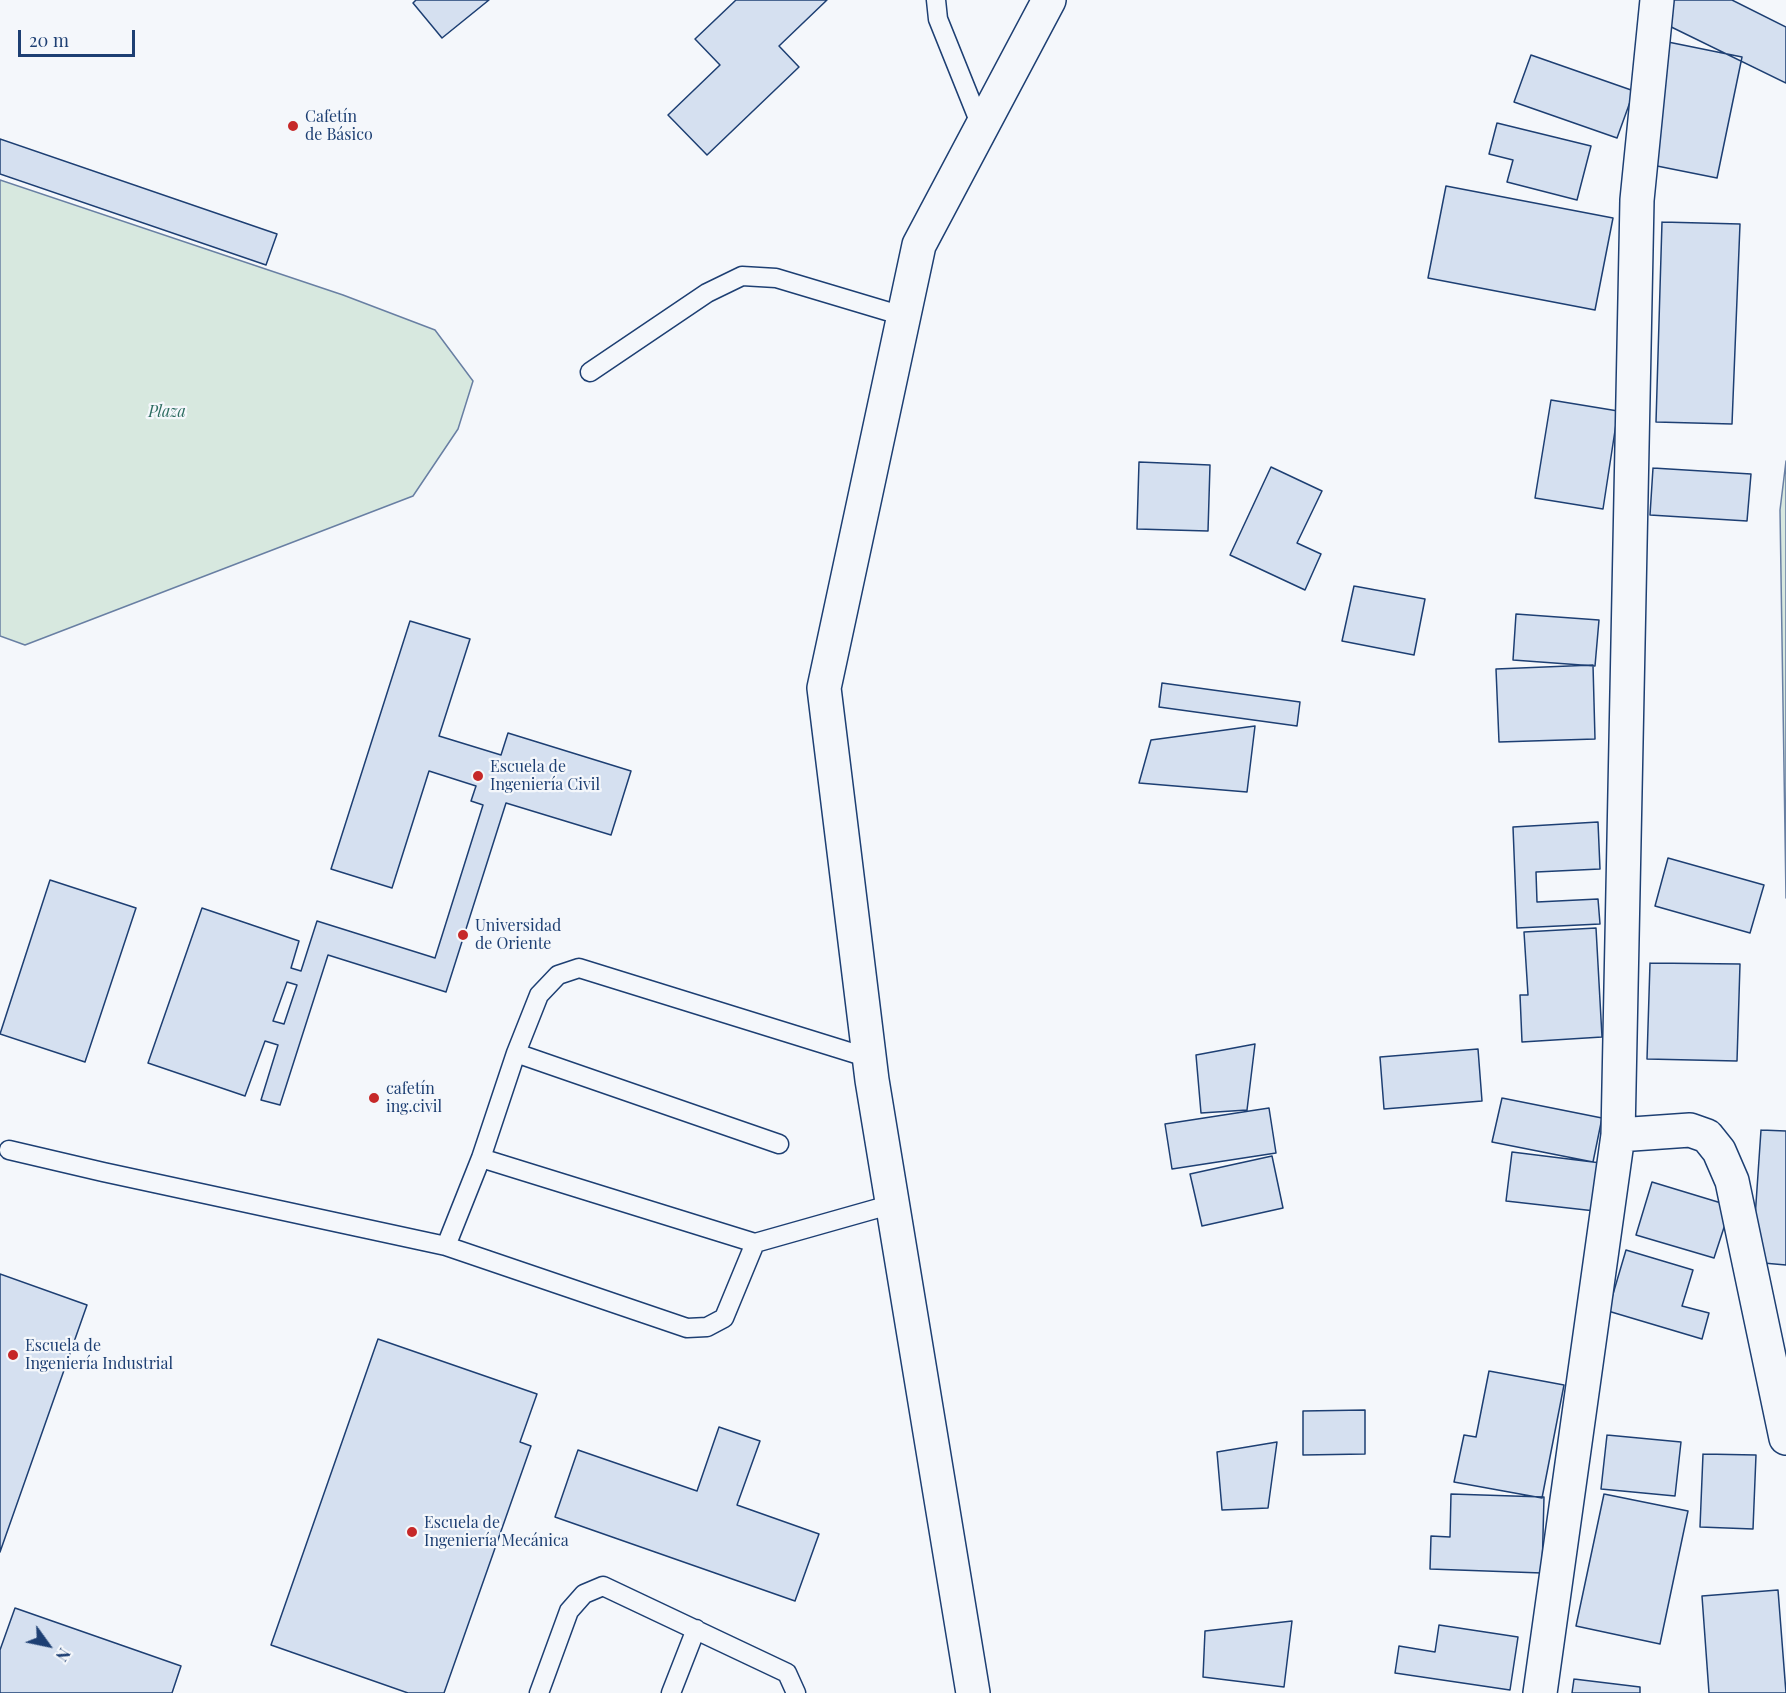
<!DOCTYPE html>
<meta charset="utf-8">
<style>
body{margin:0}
#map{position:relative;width:1786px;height:1693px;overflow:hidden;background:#f4f7fb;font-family:"Playfair Display",serif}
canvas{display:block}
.north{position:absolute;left:18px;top:1615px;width:60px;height:60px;-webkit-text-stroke:4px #f4f7fb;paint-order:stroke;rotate:123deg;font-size:16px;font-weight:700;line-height:24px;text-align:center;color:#1d3f73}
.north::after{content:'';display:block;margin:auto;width:21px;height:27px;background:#1d3f73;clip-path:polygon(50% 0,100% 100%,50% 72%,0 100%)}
.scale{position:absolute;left:18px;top:30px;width:117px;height:27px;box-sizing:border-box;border:3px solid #1d3f73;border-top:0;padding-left:8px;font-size:18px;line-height:21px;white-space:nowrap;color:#1d3f73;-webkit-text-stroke:4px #f4f7fb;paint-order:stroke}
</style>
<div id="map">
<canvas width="1786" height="1693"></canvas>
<div class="north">N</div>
<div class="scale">20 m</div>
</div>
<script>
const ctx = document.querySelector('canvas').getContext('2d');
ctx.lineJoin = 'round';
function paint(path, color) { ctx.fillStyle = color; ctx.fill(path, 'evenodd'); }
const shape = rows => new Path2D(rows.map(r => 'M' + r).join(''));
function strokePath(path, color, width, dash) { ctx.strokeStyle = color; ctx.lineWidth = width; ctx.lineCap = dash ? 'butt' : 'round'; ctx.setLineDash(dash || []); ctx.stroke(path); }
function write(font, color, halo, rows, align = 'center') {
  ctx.font = font + ' "Playfair Display",serif'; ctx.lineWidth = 4.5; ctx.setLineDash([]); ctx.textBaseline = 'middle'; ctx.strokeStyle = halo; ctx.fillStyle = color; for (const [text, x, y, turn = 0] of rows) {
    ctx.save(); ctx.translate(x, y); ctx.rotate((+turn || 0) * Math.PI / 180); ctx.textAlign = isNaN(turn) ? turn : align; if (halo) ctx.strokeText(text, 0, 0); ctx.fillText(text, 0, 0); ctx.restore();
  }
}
const green = shape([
 [0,180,343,295,435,330,473,381,458,429,413,496,25,645,0,636,0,180],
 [1786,461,1786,898,1780,510,1786,461]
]);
paint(green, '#d7e8df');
strokePath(green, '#687fa3', 1.5);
const building = shape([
 [416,0,489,0,442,38,413,3,416,0],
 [736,0,827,0,779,46,799,67,707,155,668,115,720,65,695,39,736,0],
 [1669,0,1732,0,1786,27,1786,83,1659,21,1669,0],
 [1668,42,1742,57,1717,178,1642,163,1668,42],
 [1531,55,1634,91,1617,138,1514,102,1531,55],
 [1497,123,1591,146,1577,200,1507,182,1513,160,1489,154,1497,123],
 [0,139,277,234,266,265,0,174,0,139],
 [1446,186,1613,218,1595,310,1428,278,1446,186],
 [1662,222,1740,224,1732,424,1656,422,1662,222],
 [1551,400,1618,411,1603,509,1535,498,1551,400],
 [1139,462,1210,465,1208,531,1137,529,1139,462],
 [1271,467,1322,491,1297,543,1321,554,1305,590,1230,555,1271,467],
 [1653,468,1751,474,1747,521,1650,515,1653,468],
 [1354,586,1425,599,1414,655,1342,641,1354,586],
 [1516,614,1599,620,1595,666,1513,660,1516,614],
 [410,621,470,639,439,736,501,755,508,733,631,771,611,835,506,803,446,992,328,955,280,1105,261,1100,278,1045,265,1041,245,1096,148,1063,202,908,299,941,291,968,301,971,317,921,435,958,483,805,471,801,476,786,429,771,392,888,331,869,410,621],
 [287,982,297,985,284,1024,273,1021,287,982],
 [1593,665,1595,739,1499,742,1496,669,1593,665],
 [1162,683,1300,702,1297,726,1159,707,1162,683],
 [1255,726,1247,792,1139,783,1151,740,1255,726],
 [1598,822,1600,869,1536,872,1537,902,1598,899,1600,924,1517,928,1513,827,1598,822],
 [1668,858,1764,885,1750,933,1655,906,1668,858],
 [50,880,136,908,85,1062,0,1034,50,880],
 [1596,928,1602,1037,1522,1042,1520,995,1528,995,1524,932,1596,928],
 [1650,963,1740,964,1737,1061,1647,1059,1650,963],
 [1255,1044,1247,1110,1201,1113,1196,1055,1255,1044],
 [1478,1049,1482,1101,1384,1109,1380,1057,1478,1049],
 [1502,1098,1602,1118,1593,1162,1492,1142,1502,1098],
 [1269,1108,1276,1153,1172,1169,1165,1124,1269,1108],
 [1761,1130,1786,1131,1786,1265,1752,1262,1761,1130],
 [1512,1152,1601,1163,1595,1211,1506,1201,1512,1152],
 [1272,1156,1283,1208,1202,1226,1190,1174,1272,1156],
 [1652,1182,1731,1206,1714,1258,1636,1235,1652,1182],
 [1626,1250,1693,1270,1682,1306,1709,1313,1702,1339,1608,1311,1626,1250],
 [0,1274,87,1305,0,1552,0,1274],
 [378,1339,537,1394,520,1442,531,1446,444,1693,408,1693,271,1645,378,1339],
 [1489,1371,1564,1385,1542,1498,1454,1482,1464,1435,1476,1437,1489,1371],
 [1365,1410,1365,1454,1303,1455,1303,1411,1365,1410],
 [719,1427,760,1441,737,1505,819,1534,795,1601,555,1517,578,1450,697,1491,719,1427],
 [1607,1435,1681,1442,1675,1496,1601,1489,1607,1435],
 [1277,1442,1268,1508,1222,1510,1217,1452,1277,1442],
 [1703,1454,1756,1455,1753,1529,1700,1527,1703,1454],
 [1451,1494,1544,1497,1542,1573,1430,1569,1431,1536,1450,1537,1451,1494],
 [1604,1494,1688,1511,1660,1644,1576,1626,1604,1494],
 [1778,1590,1786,1693,1709,1693,1702,1596,1778,1590],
 [15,1608,181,1666,172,1693,0,1693,0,1650,15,1608],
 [1292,1621,1284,1687,1203,1677,1205,1631,1292,1621],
 [1439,1625,1518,1637,1510,1690,1395,1673,1399,1646,1435,1652,1439,1625],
 [1574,1679,1640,1687,1640,1693,1572,1693,1574,1679]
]);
paint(building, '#d5e0f0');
strokePath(building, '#1d3f73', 1.5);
const service = shape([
 [936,0,938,19,981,126],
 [590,372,707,293,742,276,776,278,903,316],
 [516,1053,779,1144],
 [9,1150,103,1172,446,1246,481,1158,516,1053,539,995,558,975,579,968,869,1058],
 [481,1158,755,1243,893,1204],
 [446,1246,687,1328,707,1327,724,1318,755,1243],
 [539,1693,569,1611,584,1594,603,1586,787,1673,796,1693],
 [671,1693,696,1629]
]);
const minor = shape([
 [1618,1135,1690,1130,1707,1136,1719,1151,1732,1181,1786,1438],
 [973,1693,872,1080,824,688,919,245,1049,0],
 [1540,1693,1618,1135,1637,200,1657,0]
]);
strokePath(service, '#1d3f73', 21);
strokePath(minor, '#1d3f73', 36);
strokePath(service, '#f4f7fb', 18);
strokePath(minor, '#f4f7fb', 33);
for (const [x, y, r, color] of [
 [293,126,6,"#c62828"],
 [478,776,6,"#c62828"],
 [463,935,6,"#c62828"],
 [374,1098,6,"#c62828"],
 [13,1355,6,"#c62828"],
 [412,1532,6,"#c62828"]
]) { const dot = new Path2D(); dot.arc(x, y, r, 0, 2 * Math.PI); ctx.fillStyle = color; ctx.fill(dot); strokePath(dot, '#f4f7fb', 2); }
write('16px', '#1d3f73', '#f4f7fb', [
 ["Cafetín",305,117],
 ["de Básico",305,135],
 ["Escuela de",490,767],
 ["Ingeniería Civil",490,785],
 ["Universidad",475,926],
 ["de Oriente",475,944],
 ["cafetín",386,1089],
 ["ing.civil",386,1107],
 ["Escuela de",25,1346],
 ["Ingeniería Industrial",25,1364],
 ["Escuela de",424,1523],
 ["Ingeniería Mecánica",424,1541]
], 'left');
write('italic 16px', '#2c6c60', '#f4f7fb', [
 ["Plaza",167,412]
]);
</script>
